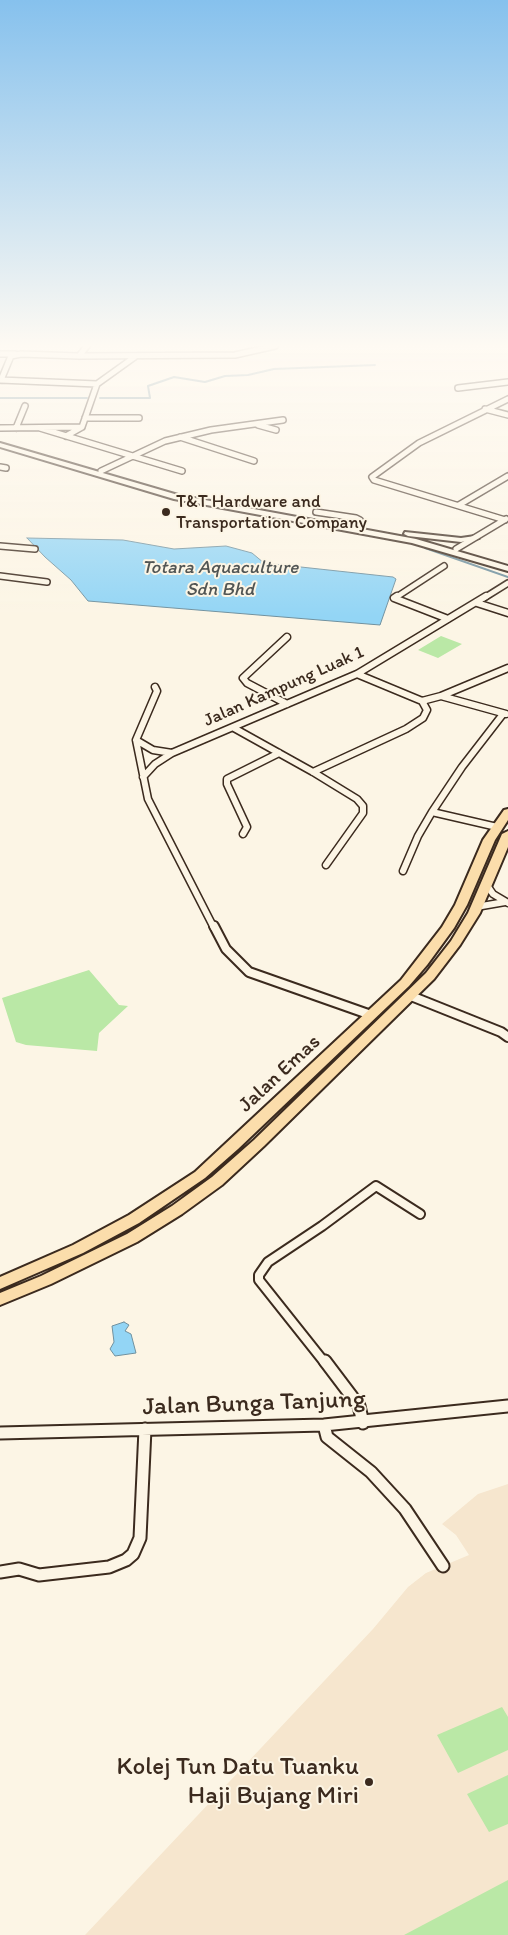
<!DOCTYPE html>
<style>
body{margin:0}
canvas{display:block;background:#fcf5e5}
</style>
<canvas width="508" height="1935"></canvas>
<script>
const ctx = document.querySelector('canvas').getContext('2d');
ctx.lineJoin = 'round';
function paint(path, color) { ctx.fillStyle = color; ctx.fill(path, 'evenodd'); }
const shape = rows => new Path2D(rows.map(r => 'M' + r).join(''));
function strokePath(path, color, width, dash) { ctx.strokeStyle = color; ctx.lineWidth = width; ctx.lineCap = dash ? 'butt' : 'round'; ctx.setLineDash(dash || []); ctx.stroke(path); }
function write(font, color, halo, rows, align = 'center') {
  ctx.font = font + ' Itim,sans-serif'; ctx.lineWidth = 4; ctx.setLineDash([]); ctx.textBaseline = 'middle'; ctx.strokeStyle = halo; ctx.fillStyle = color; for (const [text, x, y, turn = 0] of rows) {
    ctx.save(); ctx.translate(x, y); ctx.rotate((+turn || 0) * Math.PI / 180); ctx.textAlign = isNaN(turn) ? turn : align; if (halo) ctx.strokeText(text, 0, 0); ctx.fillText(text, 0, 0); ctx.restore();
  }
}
paint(shape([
 [508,1484,508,1935,85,1935,373,1629,408,1587,426,1573,469,1555,456,1535,442,1524,478,1494]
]), '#f6e6ce');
paint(shape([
 [441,636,462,644,438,658,418,650],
 [89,970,119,1005,128,1006,99,1033,97,1051,26,1045,16,1042,2,998],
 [502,1707,508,1717,508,1750,458,1773,437,1735],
 [508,1775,508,1824,489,1832,467,1794],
 [508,1880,508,1935,404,1935]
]), '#bae8a6');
const water = shape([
 [27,538,123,540,174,549,226,546,252,553,264,563,393,577,396,579,380,625,88,601,71,580,45,557,27,538],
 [124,1322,129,1325,125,1331,131,1334,136,1353,115,1356,110,1349,114,1342,112,1326,124,1322]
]);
paint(water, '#93d5f5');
strokePath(water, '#70919f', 1);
strokePath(shape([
 [0,398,87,398],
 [100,398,150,398,148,386,174,377,205,382,225,376,248,375,274,369,375,365],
 [425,548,508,577]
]), '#70919f', 2);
const streetFar3 = shape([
 [0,354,15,354],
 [79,356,87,346],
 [0,380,97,384],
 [1,380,11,356,21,354,79,356,235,355,275,346],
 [458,388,508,382],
 [485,409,508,415],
 [85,418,139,418],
 [258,425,276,430],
 [0,428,82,427],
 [16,428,25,406],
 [40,428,182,471],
 [66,436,82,427,97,384,136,356],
 [180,437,254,461],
 [0,467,6,468],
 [101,471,165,441,211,430,283,420],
 [459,505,508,476],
 [316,512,356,518,360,520,357,525],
 [505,520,374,480,372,477,419,443,508,399],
 [0,546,35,549],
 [456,549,506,519],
 [0,576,47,582],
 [395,598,444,566],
 [484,598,508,583]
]);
const streetFar2 = shape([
 [397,596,394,598,448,619],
 [477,603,508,613],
 [287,637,243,678,247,683,287,704],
 [357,674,422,701,441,696,508,668],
 [155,687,157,691,136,740,148,799,214,928],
 [441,696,506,714],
 [234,728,313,772,357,799,363,806,363,813,326,865],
 [136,740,153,750,172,753],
 [313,772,406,729,423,718,427,710,422,701],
 [143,777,155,764,172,753,357,674,486,596],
 [432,812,497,827],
 [243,834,247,827,227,784,227,779,279,753],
 [403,871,418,836,432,812,462,767,503,714],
 [486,884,493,894,508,903],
 [476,907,505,902]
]);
const streetFar1 = shape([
 [214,926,226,949,249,972,371,1015],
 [411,996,501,1032,508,1037],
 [325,1363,259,1280,259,1275,268,1262,322,1226,376,1186,420,1214]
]);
const street = shape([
 [325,1361,359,1406,363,1423],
 [324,1425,327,1437,371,1472,405,1509,443,1566],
 [0,1433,324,1425,508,1406],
 [0,1572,19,1569,39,1575,109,1567,126,1560,133,1554,140,1538,145,1429]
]);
const secondary = shape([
 [0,443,178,495,416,539,508,566,508,571,412,543,174,499,0,447,0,443],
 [405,532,461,538,475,536,479,538,461,542,408,536,404,534,405,532]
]);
const primary = shape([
 [508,809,508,820,495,840,467,905,454,928,427,965,409,986,238,1149,205,1178,139,1223,83,1253,0,1289,0,1277,73,1245,129,1215,195,1172,401,980,442,927,455,905,483,840,504,810,508,809],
 [508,831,508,847,480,913,460,945,434,979,264,1146,222,1185,182,1214,137,1242,51,1284,0,1305,0,1293,41,1276,127,1234,172,1206,212,1177,254,1140,426,973,451,941,468,913,502,834,508,831]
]);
strokePath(streetFar3, '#3b2a1e', 8);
strokePath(streetFar2, '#3b2a1e', 9);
strokePath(streetFar1, '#3b2a1e', 12);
strokePath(street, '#3b2a1e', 15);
strokePath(secondary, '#3b2a1e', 4);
strokePath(primary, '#3b2a1e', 4);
strokePath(streetFar3, '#fcf5e5', 5);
strokePath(streetFar2, '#fcf5e5', 6);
strokePath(streetFar1, '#fcf5e5', 8);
strokePath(street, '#fcf5e5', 11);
paint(secondary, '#fcf5e5');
paint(primary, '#fbddab');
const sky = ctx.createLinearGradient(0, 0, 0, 617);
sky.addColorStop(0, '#86c1ed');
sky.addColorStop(0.56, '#fefaf3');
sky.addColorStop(1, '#fefaf300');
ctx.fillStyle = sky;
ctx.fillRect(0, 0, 508, 617);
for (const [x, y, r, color] of [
 [166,512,5,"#3b2a1e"],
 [369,1782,5,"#3b2a1e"]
]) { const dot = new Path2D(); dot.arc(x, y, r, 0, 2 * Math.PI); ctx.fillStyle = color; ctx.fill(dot); strokePath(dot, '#fcf5e5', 2); }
write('18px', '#3b2a1e', '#fcf5e5', [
 ["T&T Hardware and",176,502],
 ["Transportation Company",176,523]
], 'left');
write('18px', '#3b2a1e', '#fcf5e5', [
 ["Jalan Kampung Luak 1",284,687,-24]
]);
write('italic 19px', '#515554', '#fcf5e5', [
 ["Totara Aquaculture",220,568],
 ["Sdn Bhd",220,590]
]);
write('21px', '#3b2a1e', '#fcf5e5', [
 ["Jalan Emas",280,1074,-43]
]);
write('25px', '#3b2a1e', '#fcf5e5', [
 ["Jalan Bunga Tanjung",254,1404,-2]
]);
write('25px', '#3b2a1e', '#fcf5e5', [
 ["Kolej Tun Datu Tuanku",359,1768],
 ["Haji Bujang Miri",359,1797]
], 'right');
</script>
